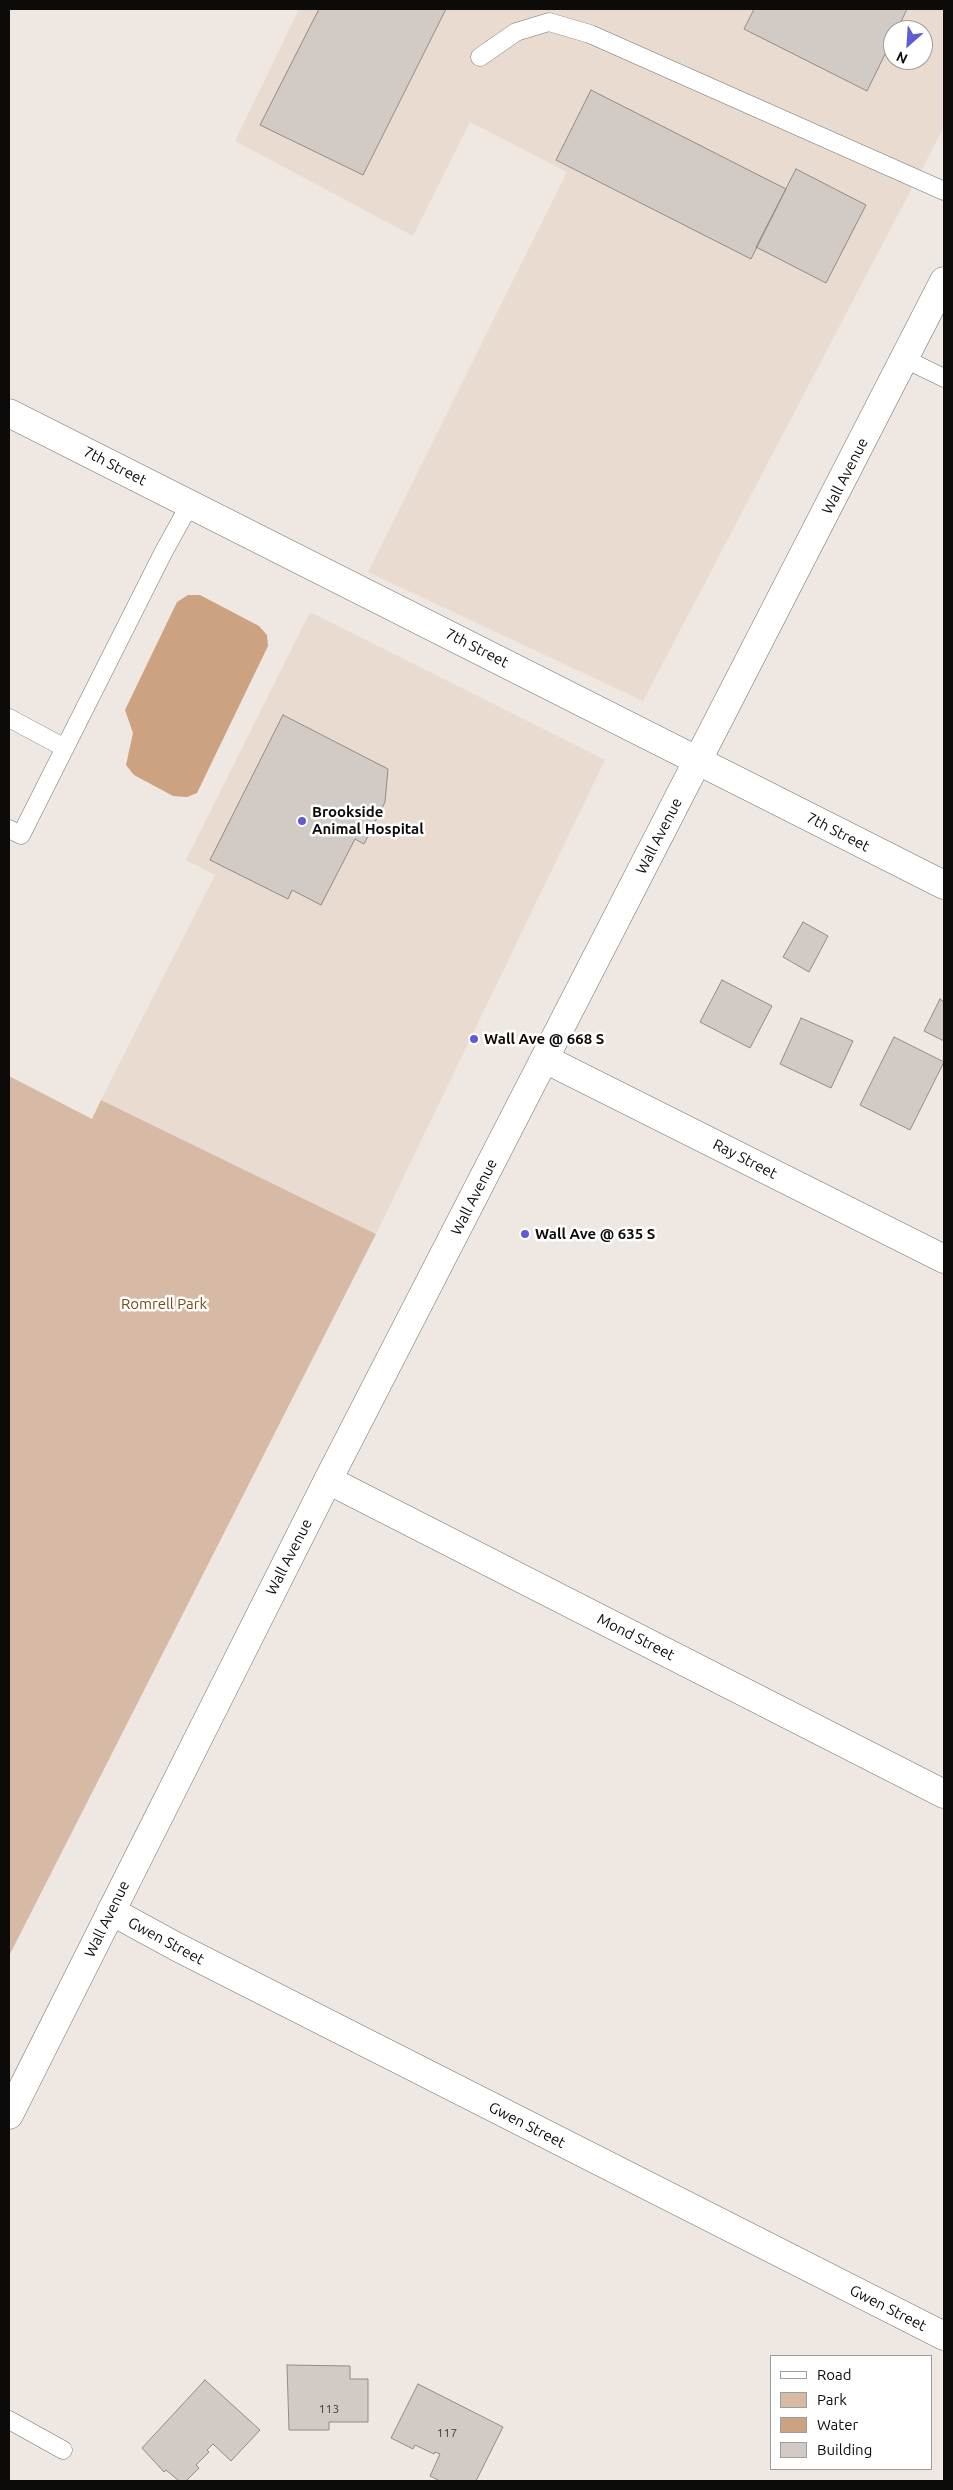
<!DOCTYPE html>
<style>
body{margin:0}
#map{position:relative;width:953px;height:2490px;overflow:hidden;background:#efe8e2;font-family:Ubuntu,sans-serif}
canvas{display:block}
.frame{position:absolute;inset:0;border:10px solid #0d0b09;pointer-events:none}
.legend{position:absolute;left:770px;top:2355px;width:162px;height:115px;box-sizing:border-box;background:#fff;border:1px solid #9e9d9d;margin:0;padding:6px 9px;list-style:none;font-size:15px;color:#0d0b09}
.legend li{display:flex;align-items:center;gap:10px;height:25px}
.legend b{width:25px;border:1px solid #9e9d9d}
.north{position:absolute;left:883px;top:20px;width:50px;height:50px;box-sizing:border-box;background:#fff;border:1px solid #9e9d9d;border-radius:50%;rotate:206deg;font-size:14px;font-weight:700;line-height:20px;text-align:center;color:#0d0b09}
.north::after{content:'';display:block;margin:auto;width:18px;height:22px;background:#5f5cd5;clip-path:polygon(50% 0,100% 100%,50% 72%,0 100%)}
</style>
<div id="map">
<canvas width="953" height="2490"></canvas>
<div class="frame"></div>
<ul class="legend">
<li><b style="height:6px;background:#fff"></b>Road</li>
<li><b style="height:14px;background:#d6baa6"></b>Park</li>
<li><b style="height:14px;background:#cca281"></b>Water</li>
<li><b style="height:14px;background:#d1cac5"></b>Building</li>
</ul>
<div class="north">N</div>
</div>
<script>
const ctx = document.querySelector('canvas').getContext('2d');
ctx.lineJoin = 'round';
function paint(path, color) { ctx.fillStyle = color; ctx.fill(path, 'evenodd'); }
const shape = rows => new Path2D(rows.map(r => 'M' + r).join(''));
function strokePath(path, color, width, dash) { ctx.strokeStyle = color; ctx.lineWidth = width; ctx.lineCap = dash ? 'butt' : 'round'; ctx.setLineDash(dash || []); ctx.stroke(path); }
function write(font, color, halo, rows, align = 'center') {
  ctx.font = font + ' Ubuntu,sans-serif'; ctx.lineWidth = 5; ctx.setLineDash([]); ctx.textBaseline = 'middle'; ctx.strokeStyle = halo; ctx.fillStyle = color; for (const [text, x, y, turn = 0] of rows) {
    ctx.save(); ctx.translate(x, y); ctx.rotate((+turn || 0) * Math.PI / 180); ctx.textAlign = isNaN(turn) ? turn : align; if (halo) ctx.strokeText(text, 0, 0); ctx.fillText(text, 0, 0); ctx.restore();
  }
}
paint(shape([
 [299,9,944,9,944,127,643,701,368,572,567,172,470,122,413,236,235,141],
 [893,30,923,30,923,60,893,60],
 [310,612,605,760,376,1234,101,1100,215,875,186,860]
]), '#e9dbd0');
paint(shape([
 [9,1076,92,1119,101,1100,376,1234,9,1956]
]), '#d6baa6');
paint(shape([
 [188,595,200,595,259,626,267,635,268,646,197,793,187,797,173,796,134,775,126,765,133,733,125,710,177,602]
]), '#cca281');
const building = shape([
 [319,9,446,9,363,175,260,125,319,9],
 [754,9,907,9,897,30,893,30,893,38,867,91,744,29,754,9],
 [591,90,786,189,751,259,556,160,591,90],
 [796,169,866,205,826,283,756,247,796,169],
 [283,715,388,769,385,802,364,844,355,839,321,905,292,890,288,899,210,860,283,715],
 [803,922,828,936,809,972,783,957,803,922],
 [722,980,772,1006,750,1048,700,1022,722,980],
 [940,999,944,1002,944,1041,924,1031,940,999],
 [801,1018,853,1041,831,1088,780,1064,801,1018],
 [894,1037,944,1062,910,1130,860,1105,894,1037],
 [287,2365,350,2366,350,2379,368,2379,368,2422,329,2422,329,2430,289,2430,287,2365],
 [205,2380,260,2430,231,2461,213,2444,207,2450,209,2452,196,2465,199,2468,186,2481,179,2481,166,2470,164,2472,142,2448,205,2380],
 [418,2384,503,2427,476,2481,440,2481,430,2476,440,2454,435,2452,434,2454,415,2445,413,2449,391,2438,418,2384]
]);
paint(building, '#d1cac5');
strokePath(building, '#928b86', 1);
const service = shape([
 [480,57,516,32,549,22,590,34,944,191],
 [905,359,944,378],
 [9,718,65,748],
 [9,829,21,835,163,553,190,504],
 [9,2420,63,2450]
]);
const minor = shape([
 [545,1059,944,1259],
 [328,1480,944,1794],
 [111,1911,177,1947,944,2336]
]);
const tertiary = shape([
 [9,413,944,885]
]);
const secondary = shape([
 [9,2115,328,1480,944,281]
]);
strokePath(service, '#79736e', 19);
strokePath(minor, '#79736e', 29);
strokePath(tertiary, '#79736e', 29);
strokePath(secondary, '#79736e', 29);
strokePath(service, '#fff', 18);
strokePath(minor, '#fff', 28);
strokePath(tertiary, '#fff', 28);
strokePath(secondary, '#fff', 28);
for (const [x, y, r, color] of [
 [302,821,5,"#5f5cd5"],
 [474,1039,5,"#5f5cd5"],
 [525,1234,5,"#5f5cd5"]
]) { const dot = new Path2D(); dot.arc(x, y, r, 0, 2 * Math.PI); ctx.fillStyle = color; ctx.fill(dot); strokePath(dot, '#fff', 2); }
write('12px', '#3e3b38', null, [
 ["113",329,2409],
 ["117",447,2433]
]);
write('15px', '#0d0b09', '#fff', [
 ["7th Street",115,466,27],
 ["Wall Avenue",845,476,-63],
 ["7th Street",477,648,27],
 ["7th Street",838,832,27],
 ["Wall Avenue",659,836,-63],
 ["Ray Street",745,1159,27],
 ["Wall Avenue",474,1197,-63],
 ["Wall Avenue",289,1557,-63],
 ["Mond Street",636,1637,27],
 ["Wall Avenue",107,1919,-64],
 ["Gwen Street",166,1941,28],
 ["Gwen Street",527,2125,27],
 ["Gwen Street",888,2308,27]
]);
write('bold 15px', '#0d0b09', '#fff', [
 ["Brookside",312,812],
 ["Animal Hospital",312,829],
 ["Wall Ave @ 668 S",484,1039],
 ["Wall Ave @ 635 S",535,1234]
], 'left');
write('15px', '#7d4712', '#fff', [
 ["Romrell Park",164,1304]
]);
</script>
